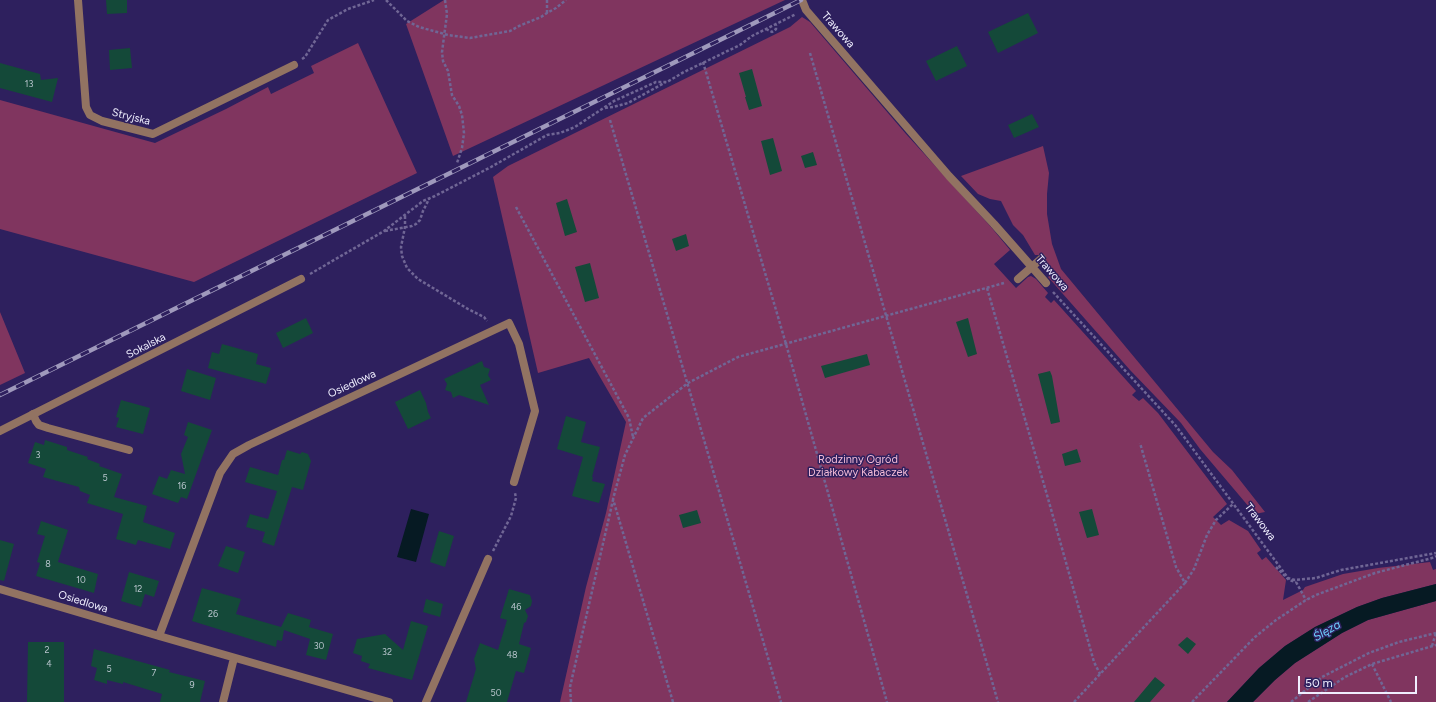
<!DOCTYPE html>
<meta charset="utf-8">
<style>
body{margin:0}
#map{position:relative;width:1436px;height:702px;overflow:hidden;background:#2e205e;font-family:Figtree,sans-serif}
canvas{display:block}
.scale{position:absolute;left:1298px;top:676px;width:119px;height:18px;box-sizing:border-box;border:2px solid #efeefe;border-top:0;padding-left:5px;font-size:12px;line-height:14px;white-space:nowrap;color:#efeefe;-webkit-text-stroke:3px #2e205e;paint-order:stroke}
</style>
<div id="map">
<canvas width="1436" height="702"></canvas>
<div class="scale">50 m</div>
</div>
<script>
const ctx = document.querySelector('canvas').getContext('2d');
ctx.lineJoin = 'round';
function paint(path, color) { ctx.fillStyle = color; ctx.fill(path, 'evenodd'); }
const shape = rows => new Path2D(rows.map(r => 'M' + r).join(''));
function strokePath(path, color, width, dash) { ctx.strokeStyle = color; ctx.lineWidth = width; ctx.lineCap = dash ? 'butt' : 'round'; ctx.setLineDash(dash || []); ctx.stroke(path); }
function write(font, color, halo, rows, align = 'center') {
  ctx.font = font + ' Figtree,sans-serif'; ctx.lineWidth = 3; ctx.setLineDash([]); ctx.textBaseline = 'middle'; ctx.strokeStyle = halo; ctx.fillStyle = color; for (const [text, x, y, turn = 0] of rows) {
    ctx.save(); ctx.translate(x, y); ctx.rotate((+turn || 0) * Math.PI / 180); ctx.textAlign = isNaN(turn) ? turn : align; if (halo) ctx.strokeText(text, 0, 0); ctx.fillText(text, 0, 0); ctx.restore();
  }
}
paint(shape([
 [444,0,785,0,453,156,406,24],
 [802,17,810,22,906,134,991,227,1010,250,994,264,1016,288,1028,277,1031,276,1036,279,1048,293,1045,297,1051,303,1054,300,1136,391,1132,395,1139,401,1143,398,1158,413,1227,504,1213,517,1221,525,1229,520,1248,531,1261,550,1257,553,1262,560,1266,557,1286,580,1283,600,1303,590,1305,587,1343,574,1378,568,1430,562,1433,570,1436,569,1436,584,1382,598,1357,607,1315,627,1285,646,1259,668,1227,702,560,702,586,587,606,513,626,422,589,358,538,373,493,177,508,166,790,27],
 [358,43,417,173,194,282,0,229,0,100,155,143,226,109,268,87,271,94,314,73,311,66],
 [1043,146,1049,173,1047,194,1047,214,1052,244,1061,269,1213,452,1232,470,1265,512,1255,514,1200,449,1181,423,1130,370,1048,277,1054,271,1040,255,1035,255,1023,235,1013,225,1001,201,990,199,978,194,961,176],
 [0,312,25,373,0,385],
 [1436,601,1436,702,1253,702,1275,680,1295,663,1342,633,1368,620]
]), '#80355f');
paint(shape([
 [411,509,429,514,416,562,397,557],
 [1436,584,1436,601,1368,620,1342,633,1295,663,1275,680,1253,702,1227,702,1259,668,1285,646,1315,627,1357,607,1382,598]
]), '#061a23');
paint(shape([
 [106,0,127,0,127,13,107,14],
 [1028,13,1038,33,998,53,988,32],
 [957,46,967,66,936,81,926,61],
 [130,48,132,68,110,70,109,50],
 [0,63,40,74,41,80,58,78,52,102,0,88],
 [752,69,762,106,749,110,745,97,746,97,739,73],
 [1032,114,1039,127,1014,138,1008,125],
 [773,138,782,171,770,175,761,141],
 [813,152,817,165,805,168,801,156],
 [567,199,577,232,565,236,556,203],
 [686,234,689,246,676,251,672,239],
 [590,263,599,298,585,302,575,267],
 [306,318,313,333,283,348,276,333],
 [968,318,977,354,968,357,956,322],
 [222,344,258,354,256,364,271,368,266,384,208,368,212,352,219,354],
 [867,354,870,365,825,378,821,366],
 [482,361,484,367,490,369,488,375,491,380,480,385,489,405,459,395,453,398,451,392,445,390,447,384,444,379],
 [187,369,216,378,210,400,181,391],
 [1050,371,1052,376,1060,422,1051,424,1038,374],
 [420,390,426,403,428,412,431,418,408,429,395,402],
 [121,400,150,408,143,434,116,427,119,418,116,417],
 [566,416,586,422,581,442,600,447,592,477,593,477,592,481,605,484,599,503,572,496,583,457,557,449],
 [188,422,212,430,187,499,181,497,178,503,152,494,159,476,167,479,171,470,185,474,181,454,188,437,184,435],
 [45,440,67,447,67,450,88,457,87,459,100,464,99,466,122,474,114,497,147,506,143,522,175,533,170,549,138,540,136,545,116,539,123,514,87,503,90,495,80,491,79,487,43,477,46,469,28,463,35,442,44,445],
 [1077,449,1081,462,1065,466,1062,454],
 [287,450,300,454,302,452,308,454,311,461,303,490,292,487,274,546,262,542,265,532,246,527,250,514,268,519,277,491,245,482,250,467,278,475,282,460,284,460],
 [1092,509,1099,535,1087,538,1079,512],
 [697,510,701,523,683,528,679,515],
 [41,521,68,530,58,562,98,574,94,593,36,576,40,563,37,562,45,536,37,534],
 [439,531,454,536,445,567,430,562],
 [0,540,14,544,4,581,0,580],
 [226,546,245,552,238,573,218,566],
 [129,572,159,581,154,597,145,594,141,607,121,601],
 [202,588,241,599,236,614,281,627,288,613,311,620,309,627,333,634,326,660,306,655,310,639,284,630,282,641,277,640,276,647,192,621],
 [509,589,530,595,532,601,531,606,525,610,528,616,526,622,524,623,519,644,531,648,524,673,516,671,507,702,466,702,476,669,474,659,480,643,498,650,507,620,500,618],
 [426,599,443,604,440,617,423,612],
 [411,621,428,626,412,680,368,668,370,664,361,661,362,656,353,653,357,639,385,634,403,650],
 [1187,637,1196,644,1188,654,1178,645],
 [28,642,64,642,64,702,27,702],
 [94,649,170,670,169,672,205,681,200,702,160,702,162,694,123,682,123,684,107,680,107,684,94,680,97,668,91,666],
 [1155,677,1165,685,1150,702,1134,702]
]), '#144939');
strokePath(shape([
 [386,0,407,21,419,27,448,35,470,38,510,31,519,26,541,17,547,13,556,8,566,0],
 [445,0,447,14,442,52,443,61,448,71,452,95,459,106,462,115,464,133,462,148,457,163],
 [547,13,547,0],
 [766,29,772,32,774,31,776,29,776,25],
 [810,53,998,702],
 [302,59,305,57,328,20,348,9,374,0],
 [703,62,786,344,887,702],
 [605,108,613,107,628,103,666,82],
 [610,120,781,702],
 [516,207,629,418,633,437],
 [405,216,405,227,401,247,402,256,407,268,418,279,468,309,484,317,487,321],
 [385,231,412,226,416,224,420,220,423,211,429,199],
 [310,274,384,231,423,201,435,196,491,167,547,135,560,133,575,127,614,101,656,82,667,82,684,72,740,45,752,36,796,14],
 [987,288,1047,495,1094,662,1100,674],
 [1053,292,1176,426,1288,578,1295,580,1316,578,1341,570,1436,553],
 [493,551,511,516,516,498,515,493],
 [1276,567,1289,580,1296,582],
 [1296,582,1306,600],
 [1185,583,1194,569,1207,535,1216,520,1233,504],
 [1432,646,1436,633],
 [1372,664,1391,702],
 [571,702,570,687,613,500],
 [673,702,613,499,625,455,643,418,688,383,738,357,1004,283],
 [1074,702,1185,583,1176,567,1140,443],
 [1192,702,1255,637,1276,620,1306,600,1316,595,1375,573,1432,558,1436,556],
 [1291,702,1322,677,1369,653,1399,642,1436,633],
 [1308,702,1345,677,1372,664,1436,645]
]), '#706695', 2.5, [3, 2]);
strokePath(shape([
 [33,414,36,421,39,425,48,428,129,450]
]), '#927362', 8);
strokePath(shape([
 [78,0,86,107,90,115,102,121,153,134,294,65],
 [802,0,806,10,949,176,994,224,1046,283],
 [1018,279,1042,258],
 [0,431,301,279],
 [0,589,159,636,389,702],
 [159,636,220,473,233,454,249,445,509,323,519,344,535,411,514,482],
 [223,702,234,658],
 [426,702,488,559]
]), '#927362', 8);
const rail = shape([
 [0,395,801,0]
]);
strokePath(rail, '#9f99bc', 4.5);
strokePath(rail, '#2e205e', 3, [9]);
write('9px', '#b8c5cd', null, [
 ["13",29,84],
 ["3",38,455],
 ["5",105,478],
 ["16",182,486],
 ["8",48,564],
 ["10",81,580],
 ["12",138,589],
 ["46",516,607],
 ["26",213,614],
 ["30",319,646],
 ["2",47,650],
 ["32",387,652],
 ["48",512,655],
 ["4",49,664],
 ["5",109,669],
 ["7",154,673],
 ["9",192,685],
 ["50",496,693]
]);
write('11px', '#efeefe', '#2e205e', [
 ["Trawowa",838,30,49],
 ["Stryjska",131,117,14],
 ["Trawowa",1052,273,49],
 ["Sokalska",146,346,-27],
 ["Osiedlowa",352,384,-25],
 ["Trawowa",1260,522,53],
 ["Osiedlowa",83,602,17]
]);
write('11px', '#f4bbd6', '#2e205e', [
 ["Rodzinny Ogród",858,460],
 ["Działkowy Kabaczek",858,473]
]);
write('italic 12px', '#6dd1fd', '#2e205e', [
 ["Ślęza",1327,631,-30]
]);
</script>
